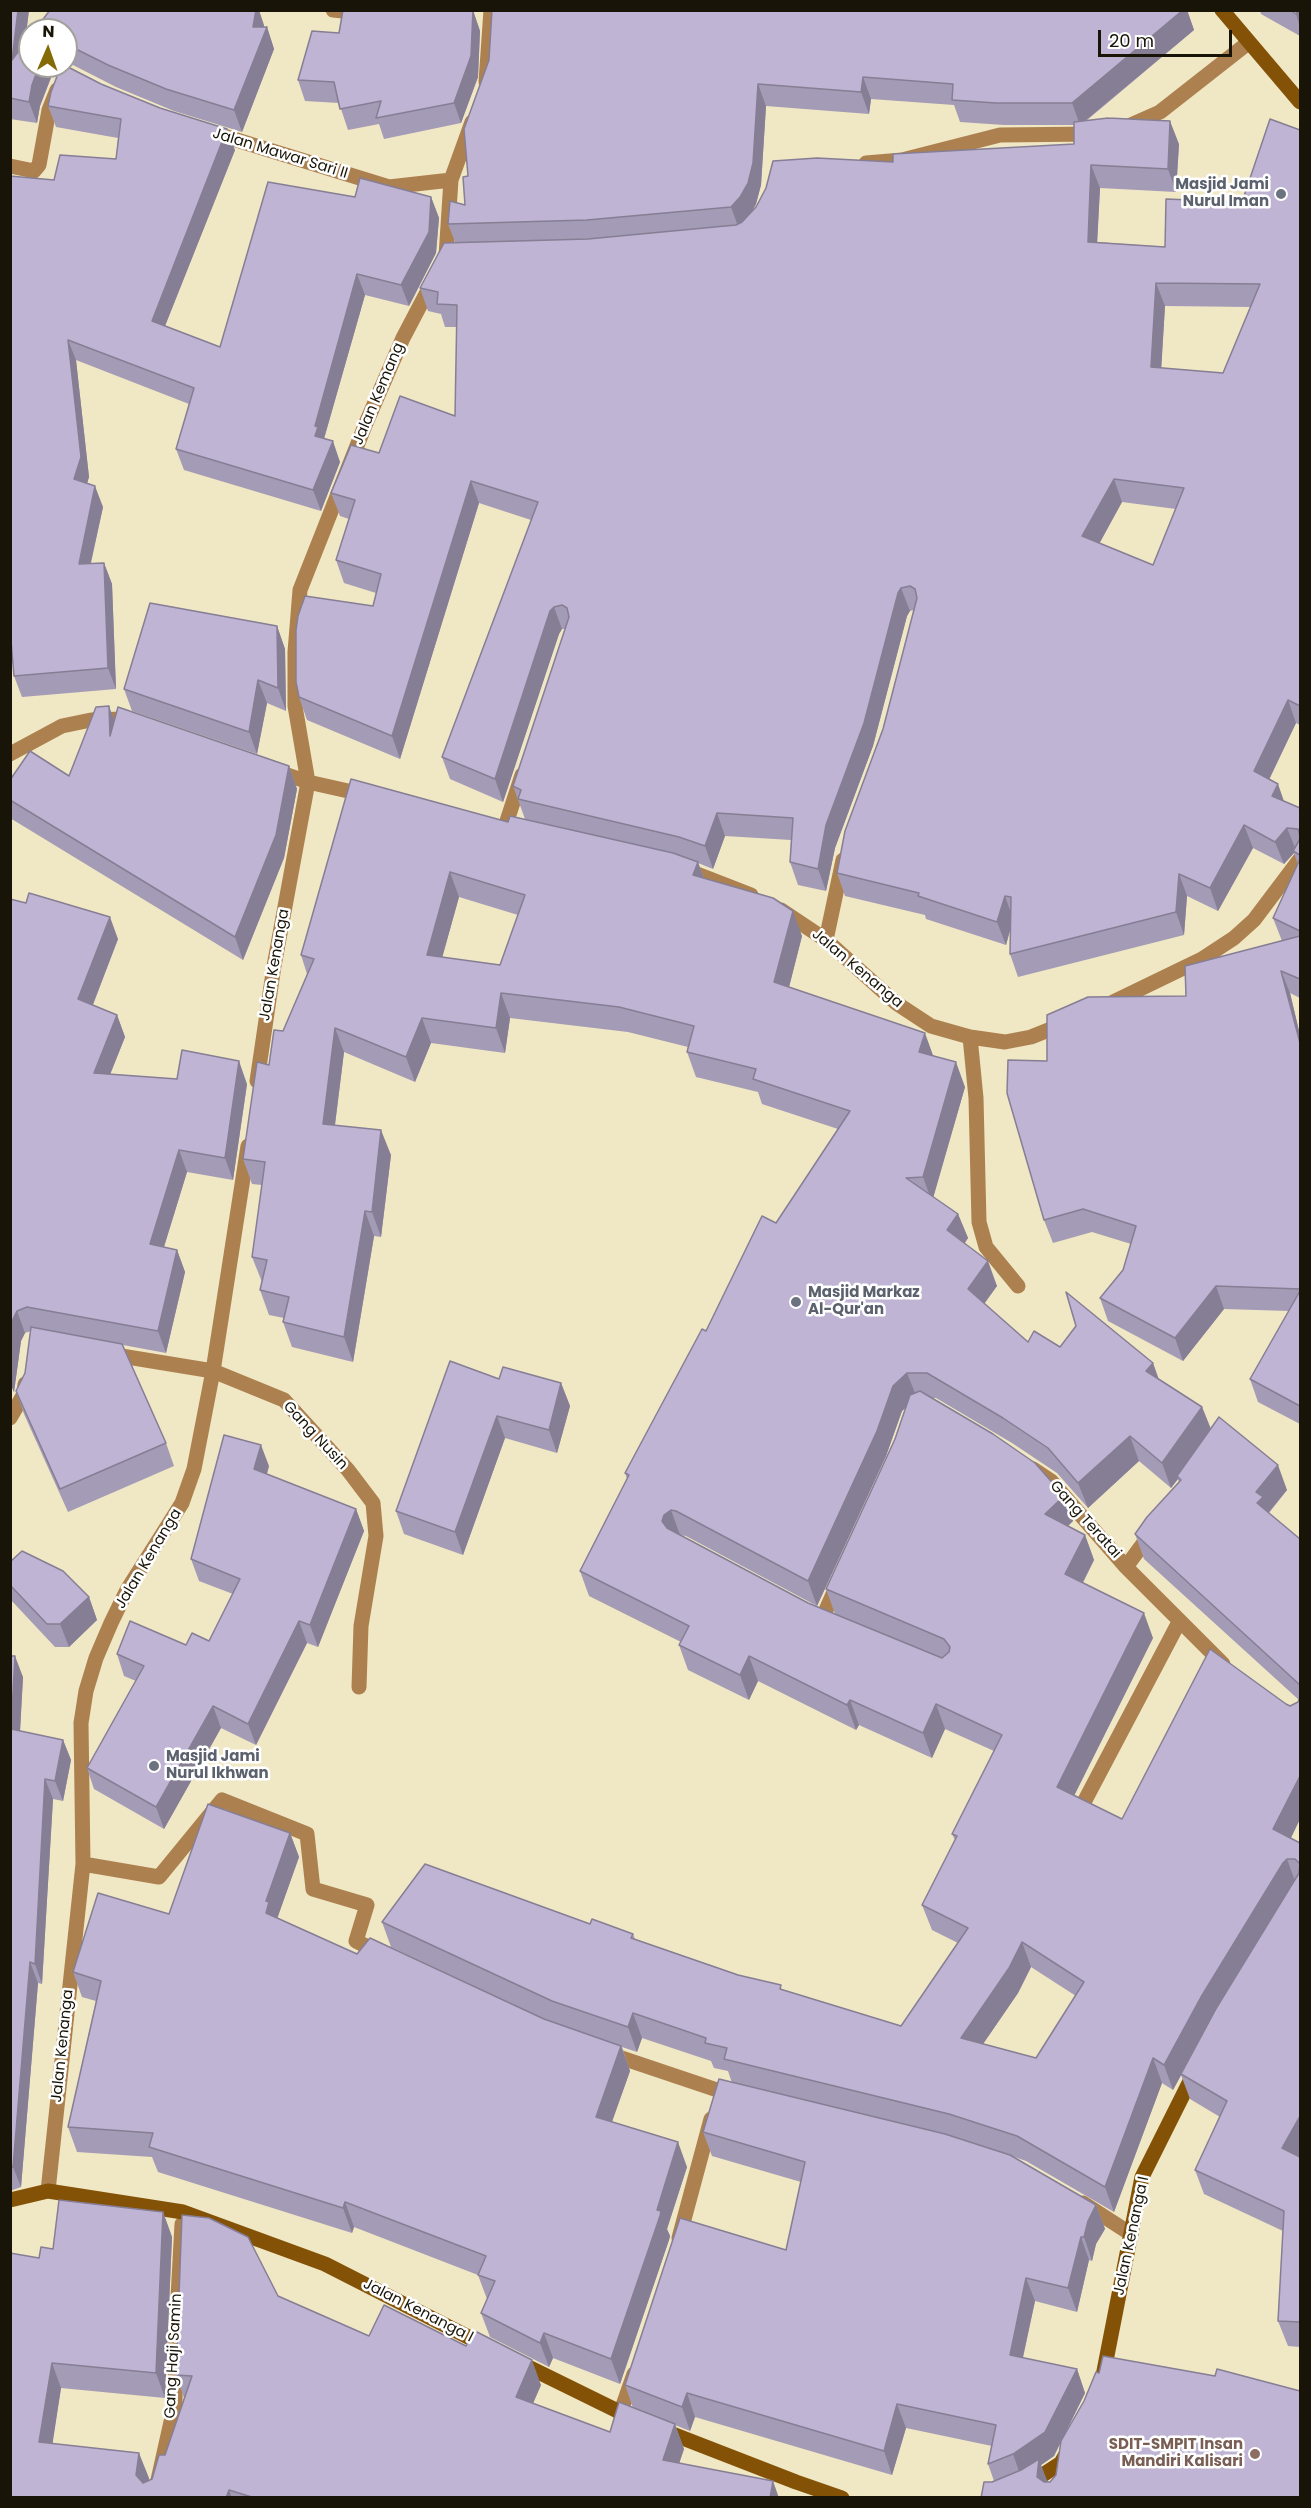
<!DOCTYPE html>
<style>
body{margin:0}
#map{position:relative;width:1311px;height:2508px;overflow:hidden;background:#f0e7c4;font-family:Poppins,sans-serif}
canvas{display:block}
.frame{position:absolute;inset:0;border:12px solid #181508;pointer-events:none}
.north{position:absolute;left:18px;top:18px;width:60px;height:60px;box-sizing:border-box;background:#fff;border:2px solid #a3a19c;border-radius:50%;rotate:2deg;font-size:16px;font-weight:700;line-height:24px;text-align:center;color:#181508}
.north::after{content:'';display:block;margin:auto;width:21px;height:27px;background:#856b08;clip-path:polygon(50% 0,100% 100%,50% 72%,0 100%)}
.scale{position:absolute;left:1098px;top:30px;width:134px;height:27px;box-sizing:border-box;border:3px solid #181508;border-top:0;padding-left:8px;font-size:18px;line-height:21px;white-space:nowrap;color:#181508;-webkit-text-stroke:4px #fff;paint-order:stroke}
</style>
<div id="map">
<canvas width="1311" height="2508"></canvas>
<div class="frame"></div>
<div class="north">N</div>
<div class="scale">20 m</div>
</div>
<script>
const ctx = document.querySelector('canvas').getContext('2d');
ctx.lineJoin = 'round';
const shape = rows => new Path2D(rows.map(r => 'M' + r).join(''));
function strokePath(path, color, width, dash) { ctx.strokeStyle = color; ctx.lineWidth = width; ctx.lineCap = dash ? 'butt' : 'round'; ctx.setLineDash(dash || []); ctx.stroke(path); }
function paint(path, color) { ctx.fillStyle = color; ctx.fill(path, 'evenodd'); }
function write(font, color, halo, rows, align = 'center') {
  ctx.font = font + ' Poppins,sans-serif'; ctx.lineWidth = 5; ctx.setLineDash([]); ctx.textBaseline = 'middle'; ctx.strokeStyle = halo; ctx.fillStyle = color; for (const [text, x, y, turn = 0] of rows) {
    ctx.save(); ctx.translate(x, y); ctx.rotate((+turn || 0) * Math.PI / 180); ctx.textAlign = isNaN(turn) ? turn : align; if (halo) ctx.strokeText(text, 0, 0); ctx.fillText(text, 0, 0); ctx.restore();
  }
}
strokePath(shape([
 [333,10,363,13],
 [486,82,491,10],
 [1126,127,1160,112,1248,43],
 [214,133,389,187,451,180],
 [866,163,902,160,1000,135,1094,134],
 [10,166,34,171,39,165,49,110,57,90],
 [10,754,62,726,91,720,124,719,134,723],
 [273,770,308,782,366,795],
 [505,827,522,775],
 [684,869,751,895],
 [781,910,826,940,896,1003,931,1026,970,1037,1005,1042,1031,1037,1066,1023],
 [826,940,843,860],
 [1107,1005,1202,959,1234,938,1254,920,1300,859],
 [970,1037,976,1098,979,1222,986,1247,1018,1286],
 [257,1081,274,966,308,782,295,706,295,652,300,590,366,423,403,338,446,256,451,180,472,122],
 [109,1354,213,1371,284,1400,348,1470,373,1503,376,1536,361,1626,359,1687],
 [10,1418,24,1394,25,1384],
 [1033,1469,1051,1481,1126,1567,1223,1664],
 [1126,1567,1151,1533],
 [822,1619,838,1583],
 [1082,1806,1179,1622],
 [83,1864,159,1877,222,1800,307,1834,313,1889,367,1905,356,1941,382,1954],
 [607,2053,735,2096],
 [48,2191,83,1864,81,1723,86,1691,96,1658,111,1623,127,1590,182,1503,194,1469,213,1371,248,1146],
 [1083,2203,1131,2234],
 [679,2238,711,2119],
 [620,2414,634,2374],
 [154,2498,175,2404,176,2335,182,2224]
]), '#ac814f', 15);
strokePath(shape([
 [1222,10,1300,102],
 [10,2200,48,2191,183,2212,325,2264,486,2346],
 [518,2362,634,2419],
 [1103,2376,1142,2177,1195,2071],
 [662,2430,796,2482,842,2498],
 [997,2498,1026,2486,1061,2463,1069,2449]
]), '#845206', 15);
paint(shape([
 [10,10,29,10,25,43,30,66,66,66,66,30,264,25,264,27,267,27,274,49,242,132,174,111,116,87,73,65,68,67,101,84,235,150,165,326,220,347,355,197,431,197,439,218,436,253,409,306,365,295,324,439,340,462,321,511,184,470,176,449,189,404,76,360,89,477,87,483,103,507,91,563,104,563,112,584,116,689,22,697,14,676,54,180,116,159,118,138,56,127,48,106,60,69,52,75,40,106,37,123,10,119],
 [343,10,481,10,481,12,473,11,480,31,478,77,461,123,384,139,379,124,348,130,339,103,305,101,298,80,339,33],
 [492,10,1187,10,1194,30,1086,121,1179,144,1176,192,1100,188,1097,242,1165,247,1242,202,1300,130,1300,725,1296,723,1269,780,1284,801,1300,808,1300,998,1290,993,1300,1035,1300,1424,1258,1402,1250,1379,1289,1311,1224,1309,1183,1361,1108,1321,1100,1298,1123,1270,1131,1244,1092,1232,1053,1243,1044,1220,1047,1061,1186,996,1282,941,1273,918,1298,865,1294,853,1284,864,1253,848,1218,911,1187,896,1184,935,1018,977,1010,954,1011,927,1006,945,926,919,925,915,845,896,837,873,883,729,914,610,910,611,907,616,873,746,835,848,826,891,798,885,790,862,791,840,725,836,713,869,698,863,704,878,802,936,789,987,934,1056,965,1087,933,1197,958,1214,968,1238,965,1243,997,1286,984,1303,1028,1342,1153,1363,1158,1379,1202,1407,1211,1429,1287,1490,1269,1513,1300,1539,1300,1819,1291,1838,1300,1843,1300,2347,1288,2346,1278,2321,1283,2231,1204,2194,1195,2170,1220,2117,1190,2099,1181,2075,1173,2090,1162,2083,1114,2212,1026,2161,1012,2156,1096,2205,1105,2229,1096,2244,1092,2261,1089,2260,1077,2312,1035,2301,1023,2358,1077,2369,1085,2393,1054,2456,1041,2465,1047,2482,1300,2498,992,2482,994,2481,988,2464,992,2446,906,2428,892,2475,695,2417,690,2431,675,2425,684,2449,679,2463,779,2498,10,2498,39,2258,53,2249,163,2212,172,2237,165,2398,61,2388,52,2444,149,2478,148,2481,152,2479,165,2455,184,2398,176,2375,278,2296,369,2336,541,2385,533,2403,610,2432,633,2408,625,2385,786,2250,801,2182,712,2156,703,2132,732,2083,728,2071,714,2068,711,2061,642,2038,637,2052,622,2047,630,2071,612,2122,687,2167,667,2229,670,2236,669,2240,620,2384,553,2358,549,2367,490,2337,481,2313,487,2299,478,2275,354,2227,352,2233,158,2172,152,2157,77,2152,68,2127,96,2001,82,1997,73,1972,169,1914,290,1833,299,1857,277,1918,357,1954,553,2023,391,1947,382,1922,590,1924,633,1934,635,1939,783,1990,901,2026,958,1943,932,1930,922,1905,955,1840,952,1834,994,1751,945,1729,932,1758,859,1725,856,1730,758,1681,749,1700,688,1670,679,1645,681,1642,589,1596,580,1571,627,1479,625,1473,706,1331,776,1223,838,1129,762,1104,758,1092,696,1077,687,1052,688,1047,628,1032,510,1018,505,1053,431,1043,415,1082,344,1052,335,1125,391,1155,381,1237,374,1236,353,1362,292,1347,283,1322,284,1318,269,1315,260,1290,262,1282,252,1257,262,1185,252,1184,243,1159,269,1065,307,974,301,955,508,822,525,819,513,786,565,629,562,629,559,634,503,802,450,779,442,757,531,520,479,503,400,759,307,720,299,697,373,606,376,593,344,583,336,560,349,519,340,516,331,493,379,453,455,416,457,327,445,327,441,314,428,311,420,288,455,242,448,224,465,205,468,176,489,60],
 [871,99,954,105,960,122,1004,125,1074,125,1074,144,893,162,752,211,756,204,761,185,766,106,869,114],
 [1165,306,1251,307,1223,373,1161,368],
 [1122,502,1176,509,1153,565,1099,543],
 [459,897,518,915,500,965,442,957],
 [931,1398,936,1398,1012,1443,1057,1473,1088,1508,1139,1461,1171,1488,1178,1479,1179,1483,1135,1534,1144,1559,1299,1700,1298,1702,1290,1706,1122,1819,1074,1795,1153,1638,1083,1583,1094,1560,1085,1535,1068,1526,1073,1521,1064,1496],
 [906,1407,895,1439,826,1589,835,1614,808,1603,680,1535,686,1536,817,1606,886,1456,902,1411],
 [1031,1967,1076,1996,1036,2058,983,2044,1018,1993],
 [1260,10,1300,10,1300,36,1261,14],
 [277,626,285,649,286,711,267,703,257,754,132,711,124,689],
 [109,706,114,721,289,766,297,789,284,858,243,960,10,818,10,780,69,776],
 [10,899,118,939,93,1005,117,1015,125,1037,110,1074,247,1084,233,1180,187,1172,164,1247,177,1250,185,1272,166,1353,123,1345,166,1443,174,1466,68,1512,24,1414,16,1391,25,1373,31,1331,25,1333,21,1341,14,1392,10,1384],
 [499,1379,561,1383,570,1406,557,1453,505,1438,463,1555,404,1534,396,1511],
 [269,1466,267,1474,356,1509,364,1531,318,1647,307,1643,256,1745,221,1728,164,1829,94,1789,87,1768,136,1681,124,1676,117,1654,209,1641,233,1594,199,1581,191,1559],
 [10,1562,89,1597,97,1620,69,1647,55,1647,10,1599],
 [10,1656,23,1677,20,1731,63,1740,71,1760,63,1801,53,1799,42,1984,38,1983,21,2187,10,2191]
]), '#a49bb6');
paint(shape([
 [18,10,29,10,20,82,12,60],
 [256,10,259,10,264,25,263,36,267,27,274,49,242,132,234,110,253,27],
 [473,10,480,31,478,77,461,123,454,103],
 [1183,10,1187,10,1194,30,1080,125,1072,103],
 [1298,10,1300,10,1300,27,1296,14],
 [39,66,56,66,58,70,52,75,40,106,37,123,29,102,32,85],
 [863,77,871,99,869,114,861,92],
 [758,84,766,106,761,185,756,204,748,219,739,229,731,207],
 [1170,121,1179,144,1176,192,1168,169],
 [227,129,235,150,159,341,152,321],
 [1091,165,1100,188,1096,265,1088,242],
 [431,197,439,218,436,253,409,306,401,285],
 [357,274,365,295,323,442,315,436,315,426],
 [1156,283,1165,306,1160,390,1151,367],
 [68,340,76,360,89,477,82,500,74,479],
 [333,441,340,462,321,511,313,490],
 [1114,479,1122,502,1091,559,1082,536],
 [471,481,479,503,400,759,392,736],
 [95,486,103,507,86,584,79,564],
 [104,563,112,584,116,689,108,668],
 [901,588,910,611,907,616,873,746,835,848,826,891,818,869,826,825,898,593],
 [554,607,562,629,559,634,503,802,495,779,550,611],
 [277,626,285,649,286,711,278,688],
 [258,680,267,703,257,754,249,732],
 [1288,700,1296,723,1262,794,1254,771],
 [109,706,117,729,110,736],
 [289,766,297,789,284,858,243,960,235,937],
 [1278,784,1286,807,1272,796],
 [717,813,725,836,713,869,705,846],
 [1244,825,1253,848,1218,911,1210,888],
 [1287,828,1296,850,1293,851,1294,853,1284,864,1275,842],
 [698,862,707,887,693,875],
 [450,872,459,897,436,980,427,955],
 [1179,874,1187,896,1184,935,1176,912],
 [1005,896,1013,919,1006,945,997,922],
 [793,911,802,936,784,1007,774,982],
 [110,917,118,939,86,1022,78,999],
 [1281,971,1290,993,1300,1035,1300,1043],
 [501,993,510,1018,505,1053,496,1028],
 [117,1015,125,1037,102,1095,94,1073],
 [422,1018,431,1043,415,1082,406,1057],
 [335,1028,344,1052,332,1148,323,1124],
 [925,1033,934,1058,919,1052],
 [239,1061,247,1084,233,1180,225,1158],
 [956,1062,965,1087,932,1202,923,1177],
 [381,1130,391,1155,381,1237,372,1212],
 [179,1150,187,1172,158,1266,150,1244],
 [365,1211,374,1236,353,1362,344,1337],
 [958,1214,968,1238,956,1255,947,1230],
 [177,1250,185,1272,166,1353,158,1331],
 [988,1261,997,1286,977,1314,968,1289],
 [1216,1286,1224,1309,1183,1361,1175,1338],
 [17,1311,25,1333,21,1341,14,1392,10,1382,10,1338,13,1319],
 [1153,1363,1162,1388,1146,1371],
 [907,1373,917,1398,902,1411,886,1456,817,1606,808,1581,893,1386],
 [561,1383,570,1406,557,1453,549,1430],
 [1202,1407,1212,1432,1177,1476,1178,1479,1171,1488,1162,1463],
 [497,1416,505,1438,463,1555,455,1532],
 [1130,1436,1139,1461,1088,1508,1078,1483],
 [261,1445,269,1466,262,1490,254,1469],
 [1278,1465,1287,1490,1268,1513,1257,1503,1256,1492],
 [1064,1496,1073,1521,1054,1539,1045,1514],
 [356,1509,364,1531,318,1647,310,1625],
 [671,1510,680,1535,673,1540,662,1521,664,1515],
 [1085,1535,1094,1560,1074,1599,1065,1574],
 [89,1597,97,1620,69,1647,60,1624],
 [1144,1613,1153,1638,1066,1812,1057,1787],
 [299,1621,307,1643,256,1745,248,1724],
 [15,1656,23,1677,19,1750,11,1729],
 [749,1656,758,1681,749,1700,740,1675],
 [850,1700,859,1725,856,1730,847,1705],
 [936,1704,945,1729,932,1758,923,1733],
 [213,1706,221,1728,164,1829,156,1807],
 [63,1740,71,1760,63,1801,55,1781],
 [1300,1776,1300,1819,1283,1854,1273,1829],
 [45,1779,53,1799,42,1984,35,1964],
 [290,1833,299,1857,276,1922,266,1913,266,1901],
 [1287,1859,1296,1884,1210,2022,1173,2090,1164,2065,1201,1997,1283,1863],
 [1022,1942,1031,1967,1018,1993,970,2063,961,2038],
 [30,1962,38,1983,21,2187,13,2167],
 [633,2013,642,2038,637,2052,628,2027],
 [621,2046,630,2071,605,2141,596,2117],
 [1153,2058,1162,2083,1114,2212,1105,2187],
 [1300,2116,1300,2156,1291,2173,1282,2148],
 [678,2142,687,2167,667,2229,670,2236,669,2240,620,2384,611,2359],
 [345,2202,354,2227,352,2233,343,2208],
 [1096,2205,1105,2229,1096,2244,1092,2261,1084,2237,1088,2221],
 [163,2212,172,2237,165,2398,156,2373],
 [1081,2237,1089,2260,1077,2312,1068,2288],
 [1026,2278,1035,2301,1018,2379,1010,2355],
 [544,2333,553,2358,549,2367,540,2343],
 [532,2360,541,2385,525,2422,516,2397],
 [52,2363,61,2388,49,2467,39,2442],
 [1077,2369,1085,2393,1054,2456,1041,2465,1048,2483,1021,2477,1013,2454],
 [687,2393,695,2417,690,2431,682,2407],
 [897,2404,906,2428,892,2475,884,2451],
 [675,2424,684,2449,672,2485,663,2460],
 [139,2453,149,2478,145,2498,136,2475],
 [773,2481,779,2498,770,2498],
 [229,2490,232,2498,226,2498]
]), '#867e94');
const building = shape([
 [10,10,18,10,12,60,30,36,30,66,39,66,32,85,29,102,10,98,10,10],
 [50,10,256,10,253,27,267,27,234,110,166,89,108,65,66,44,66,30,35,30,50,10],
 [343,10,473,10,471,56,454,103,376,118,381,101,340,109,334,82,298,80,312,31,339,33,343,10],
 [492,10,1183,10,1072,103,996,103,952,100,953,84,863,77,861,92,758,84,753,163,748,183,740,197,731,207,587,220,448,224,450,201,465,205,463,177,468,176,464,129,489,60,492,10],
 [1290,10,1298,10,1296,14,1290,10],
 [61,66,66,66,101,84,160,108,227,129,152,321,220,347,268,182,355,197,360,178,431,197,429,232,401,285,357,274,315,426,318,427,315,436,333,441,313,490,176,449,194,388,68,340,81,457,74,479,95,486,79,564,104,563,108,668,14,676,10,629,10,176,54,180,60,155,116,159,121,119,48,106,51,92,61,66],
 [1108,118,1170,121,1168,169,1091,165,1088,242,1165,247,1166,199,1242,202,1270,119,1300,130,1300,706,1288,700,1254,771,1278,784,1272,796,1300,808,1300,836,1298,829,1287,828,1275,842,1244,825,1210,888,1179,874,1176,912,1010,954,1011,897,1005,896,997,922,918,896,919,893,837,873,845,831,883,729,917,598,915,589,910,586,901,588,898,593,864,723,826,825,818,869,790,862,793,818,717,813,705,846,679,837,518,799,521,790,513,786,569,617,567,608,562,605,554,607,550,611,495,779,442,757,538,502,471,481,392,736,299,697,296,682,296,630,298,616,305,596,373,606,381,574,336,560,355,500,331,493,351,445,379,453,400,396,455,416,457,305,437,304,438,292,420,288,444,243,588,239,736,225,742,222,756,207,766,188,773,161,817,158,893,162,893,154,1074,144,1074,122,1108,118],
 [1156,283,1260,284,1223,373,1151,367,1156,283],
 [1114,479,1184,488,1153,565,1082,536,1114,479],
 [150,603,277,626,278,688,258,680,249,732,124,689,150,603],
 [109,706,110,736,118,707,289,766,276,835,235,937,10,800,10,780,30,751,69,776,96,707,109,706],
 [351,779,508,822,510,816,673,853,698,862,693,875,773,898,793,911,774,982,925,1033,919,1052,956,1062,923,1177,906,1178,958,1214,947,1230,988,1261,968,1289,1028,1342,1034,1331,1060,1347,1076,1326,1066,1292,1153,1363,1146,1371,1202,1407,1162,1463,1130,1436,1078,1483,1048,1448,1003,1418,927,1373,907,1373,893,1386,877,1431,808,1581,676,1511,671,1510,664,1515,662,1521,667,1528,808,1603,942,1658,949,1652,950,1647,944,1639,826,1589,895,1439,910,1395,920,1391,993,1434,1035,1463,1064,1496,1045,1514,1085,1535,1065,1574,1144,1613,1057,1787,1122,1819,1210,1649,1286,1704,1290,1706,1298,1702,1300,1697,1300,1776,1273,1829,1300,1843,1300,2116,1282,2148,1300,2157,1300,2322,1278,2321,1284,2211,1195,2170,1227,2101,1181,2074,1217,2007,1299,1873,1300,1864,1295,1859,1287,1859,1283,1863,1201,1997,1164,2065,1153,2058,1105,2187,1017,2136,949,2114,724,2059,727,2048,705,2043,706,2038,633,2013,628,2027,552,2001,382,1922,425,1864,590,1924,592,1919,633,1934,631,1938,738,1975,781,1985,780,1989,901,2026,968,1928,922,1905,957,1836,952,1834,1002,1735,936,1704,923,1733,850,1700,847,1705,749,1656,740,1675,679,1645,689,1626,580,1571,629,1475,625,1473,702,1329,706,1331,762,1216,776,1223,850,1111,753,1079,756,1069,687,1052,694,1026,619,1007,501,993,496,1028,422,1018,406,1057,335,1028,323,1124,381,1130,372,1212,365,1211,344,1337,283,1322,289,1297,260,1290,267,1260,252,1257,265,1162,243,1159,257,1062,269,1065,274,1030,283,1031,314,959,301,955,351,779],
 [450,872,525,895,500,965,427,955,450,872],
 [1022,1942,1084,1982,1036,2058,961,2038,1009,1968,1022,1942],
 [1300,839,1300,855,1293,851,1300,839],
 [1300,859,1300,931,1273,918,1300,859],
 [29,893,110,917,78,999,117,1015,94,1073,177,1079,182,1050,239,1061,225,1158,179,1150,150,1244,177,1250,158,1331,27,1307,17,1311,13,1319,10,1338,10,899,26,903,29,893],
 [1300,936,1300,979,1281,971,1300,1043,1300,1289,1216,1286,1175,1338,1100,1298,1123,1270,1136,1226,1083,1209,1044,1220,1007,1093,1008,1060,1047,1061,1047,1015,1088,997,1186,996,1185,966,1300,936],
 [1300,1291,1300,1406,1250,1379,1300,1291],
 [31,1327,122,1344,166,1443,60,1489,16,1391,25,1373,31,1327],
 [450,1361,499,1379,503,1367,561,1383,549,1430,497,1416,455,1532,396,1511,450,1361],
 [1219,1417,1278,1465,1256,1492,1263,1497,1257,1503,1300,1539,1300,1685,1135,1534,1147,1517,1181,1480,1177,1476,1219,1417],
 [224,1435,261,1445,254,1469,356,1509,310,1625,299,1621,248,1724,213,1706,156,1807,87,1768,144,1666,117,1654,130,1621,186,1645,192,1633,209,1641,240,1579,191,1559,224,1435],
 [22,1551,63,1571,89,1597,60,1624,47,1624,10,1585,10,1562,22,1551],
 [10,1656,15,1656,11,1729,63,1740,55,1781,45,1779,35,1964,30,1962,13,2167,10,2168,10,1656],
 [208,1804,290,1833,266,1901,269,1902,266,1913,357,1954,370,1938,544,2019,621,2046,596,2117,678,2142,657,2210,661,2211,660,2216,611,2359,544,2333,540,2343,481,2313,495,2281,478,2275,486,2256,345,2202,343,2208,149,2147,153,2133,68,2127,101,1981,73,1972,98,1893,169,1914,208,1804],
 [719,2079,945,2134,1010,2155,1096,2205,1088,2221,1084,2237,1081,2237,1068,2288,1026,2278,1010,2355,1077,2369,1045,2432,1013,2454,988,2464,996,2425,897,2404,884,2451,687,2393,682,2407,625,2385,680,2218,786,2250,805,2162,703,2132,719,2079],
 [59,2200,163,2212,156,2373,52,2363,39,2442,139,2453,136,2475,143,2483,152,2479,159,2455,165,2455,192,2376,176,2375,182,2215,209,2218,248,2237,278,2296,369,2336,384,2305,466,2346,473,2330,532,2360,516,2397,610,2432,619,2402,675,2424,663,2460,773,2481,770,2498,255,2498,229,2490,226,2498,10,2498,10,2253,39,2258,41,2247,53,2249,59,2200],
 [1103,2356,1215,2376,1217,2369,1300,2391,1300,2498,981,2498,984,2482,992,2482,1021,2470,1039,2459,1037,2477,1044,2482,1050,2482,1056,2475,1061,2441,1084,2401,1096,2372,1099,2373,1103,2356]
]);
paint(building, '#bfb4d4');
strokePath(building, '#867e94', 1.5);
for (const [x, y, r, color] of [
 [1281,194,6,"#6b7280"],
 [796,1302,6,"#6b7280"],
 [154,1766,6,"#6b7280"],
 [1255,2454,6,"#8d6e63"]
]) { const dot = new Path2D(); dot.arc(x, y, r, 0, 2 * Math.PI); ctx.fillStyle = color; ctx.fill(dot); strokePath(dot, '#fff', 2); }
write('15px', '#181508', '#fff', [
 ["Jalan Mawar Sari II",280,154,17],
 ["Jalan Kemang",379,394,-67],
 ["Jalan Kenanga",275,965,-80],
 ["Jalan Kenanga",857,969,40],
 ["Gang Nusin",315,1436,47],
 ["Gang Teratai",1085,1520,48],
 ["Jalan Kenanga",149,1559,-59],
 ["Jalan Kenanga",63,2046,-84],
 ["Jalan Kenanga I",1132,2236,-78],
 ["Jalan Kenanga I",418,2311,27],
 ["Gang Haji Samin",174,2356,-87]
]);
write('bold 15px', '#5b616d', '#fff', [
 ["Masjid Jami",1269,185,"right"],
 ["Nurul Iman",1269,202,"right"],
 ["Masjid Markaz",808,1293],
 ["Al-Qur'an",808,1310],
 ["Masjid Jami",166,1757],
 ["Nurul Ikhwan",166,1774]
], 'left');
write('bold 15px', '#785e54', '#fff', [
 ["SDIT-SMPIT Insan",1243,2445],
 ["Mandiri Kalisari",1243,2462]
], 'right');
</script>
